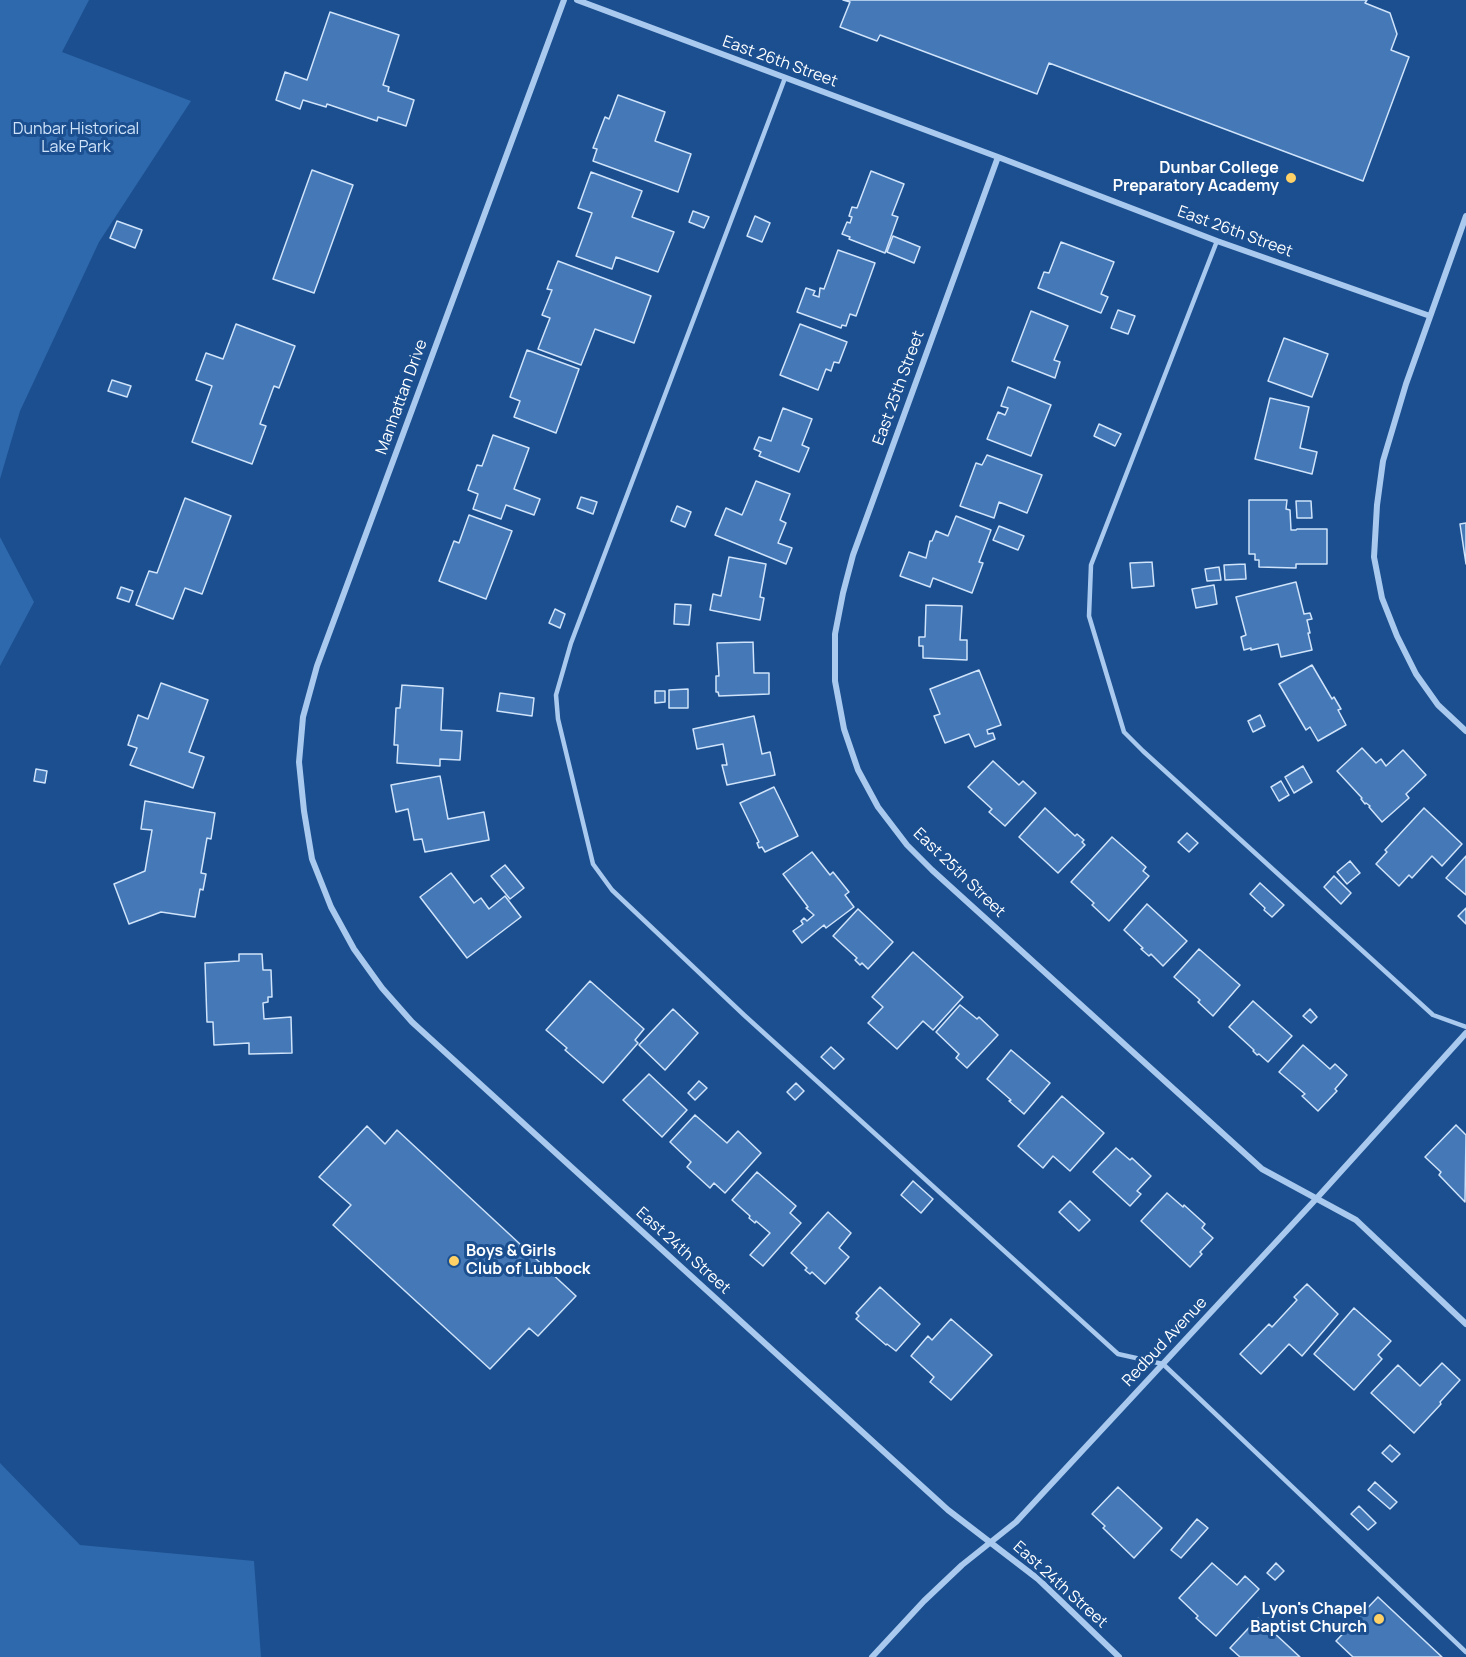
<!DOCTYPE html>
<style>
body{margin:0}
canvas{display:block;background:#1b4f8f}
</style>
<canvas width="1466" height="1657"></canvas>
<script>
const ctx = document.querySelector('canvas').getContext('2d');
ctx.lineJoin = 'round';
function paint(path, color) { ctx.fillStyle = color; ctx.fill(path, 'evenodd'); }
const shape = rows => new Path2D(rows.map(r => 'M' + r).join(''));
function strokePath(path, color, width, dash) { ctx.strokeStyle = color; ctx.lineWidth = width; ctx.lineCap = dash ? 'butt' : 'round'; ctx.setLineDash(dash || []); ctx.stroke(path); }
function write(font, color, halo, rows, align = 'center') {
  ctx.font = font + ' Manrope,sans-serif'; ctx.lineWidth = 6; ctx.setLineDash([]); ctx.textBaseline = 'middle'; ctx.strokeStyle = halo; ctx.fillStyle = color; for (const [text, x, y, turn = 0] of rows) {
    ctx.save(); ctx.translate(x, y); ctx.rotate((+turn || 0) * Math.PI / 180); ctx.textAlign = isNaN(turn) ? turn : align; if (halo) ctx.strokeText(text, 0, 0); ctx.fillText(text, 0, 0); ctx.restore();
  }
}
paint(shape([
 [0,0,89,0,62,52,191,101,99,242,20,411,0,479],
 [0,537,34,602,0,666],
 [0,1463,80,1545,254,1561,261,1657,0,1657]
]), '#2e69ad');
const building = shape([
 [843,0,1367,0,1365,3,1390,13,1397,34,1391,50,1409,57,1363,181,1049,63,1037,94,880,35,877,41,840,27,850,2,843,0],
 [330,12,399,35,383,85,389,87,388,91,414,100,406,126,378,117,377,121,327,104,326,107,303,100,300,109,276,100,285,72,307,80,330,12],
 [618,95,665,112,655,141,691,154,678,192,593,161,597,149,593,148,605,117,609,119,618,95],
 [312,170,353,185,314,293,273,279,312,170],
 [871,171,904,184,892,215,898,217,885,253,849,239,850,237,842,234,847,222,850,223,852,217,849,216,852,207,857,208,871,171],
 [591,172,642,191,632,217,674,232,658,272,616,257,612,269,576,256,592,213,578,208,591,172],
 [693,211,709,217,704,228,689,222,693,211],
 [755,216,770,223,762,242,747,236,755,216],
 [117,221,142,230,135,248,110,238,117,221],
 [893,236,920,247,914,263,887,252,893,236],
 [1061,242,1114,262,1101,294,1108,297,1101,313,1038,288,1044,272,1049,273,1061,242],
 [838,250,875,263,856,316,850,314,846,326,842,325,841,328,797,312,806,288,815,291,813,295,819,297,820,288,824,289,838,250],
 [558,261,651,296,634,343,595,329,581,365,538,349,550,318,542,315,552,290,547,289,558,261],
 [1118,310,1135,316,1128,334,1111,328,1118,310],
 [1031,311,1068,326,1054,360,1060,362,1055,378,1012,361,1031,311],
 [236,324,295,346,279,388,274,386,260,424,266,426,252,464,192,442,212,386,196,380,206,353,223,359,236,324],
 [800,324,847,342,839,363,834,362,831,371,826,369,818,390,780,375,800,324],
 [1284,338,1328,354,1312,397,1268,381,1284,338],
 [527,350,579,369,556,433,514,417,520,401,510,397,527,350],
 [112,380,131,386,127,397,108,391,112,380],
 [1008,387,1051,405,1031,456,987,439,998,412,1005,415,1008,408,1001,406,1008,387],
 [1270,398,1309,407,1300,448,1317,452,1312,474,1255,459,1270,398],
 [783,408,812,419,802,445,809,448,799,472,759,456,761,452,754,449,759,437,771,441,783,408],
 [1099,424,1121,434,1115,446,1094,436,1099,424],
 [493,435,529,448,514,489,540,499,534,515,506,505,501,519,473,509,478,494,468,490,477,465,482,466,493,435],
 [987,455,1042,475,1027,513,999,502,994,518,960,506,976,463,982,465,987,455],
 [756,481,790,494,780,520,786,523,778,543,792,548,786,564,715,535,726,508,742,515,756,481],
 [581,497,597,502,593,514,577,508,581,497],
 [185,498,231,516,202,594,185,588,173,619,136,605,149,571,157,573,185,498],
 [1249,500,1287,500,1286,509,1290,510,1291,530,1296,530,1297,529,1327,529,1327,564,1296,564,1296,568,1259,567,1259,560,1255,560,1255,554,1249,554,1249,500],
 [1296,501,1311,501,1312,518,1297,518,1296,501],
 [677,506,691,512,685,527,671,521,677,506],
 [469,515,512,531,486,599,439,581,454,541,459,543,469,515],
 [956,516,991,530,979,562,983,563,972,593,933,578,930,587,900,576,909,552,926,558,930,541,932,541,936,531,948,536,956,516],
 [1466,523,1466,564,1460,524,1466,523],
 [999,526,1024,536,1018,550,993,540,999,526],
 [729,557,766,564,760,597,764,598,760,620,710,610,713,594,721,596,729,557],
 [1152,562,1154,586,1132,588,1130,563,1152,562],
 [1245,564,1246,579,1225,580,1224,565,1245,564],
 [1219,567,1221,580,1207,581,1205,569,1219,567],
 [1296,582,1304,614,1310,613,1312,619,1307,620,1310,633,1308,633,1312,650,1281,657,1278,644,1251,650,1251,648,1244,650,1241,637,1246,635,1236,597,1296,582],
 [1214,585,1217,604,1196,608,1192,589,1214,585],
 [121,587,133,591,129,602,117,598,121,587],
 [675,604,691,605,689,625,674,624,675,604],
 [926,605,962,606,960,640,967,640,967,660,923,658,923,646,919,646,919,637,925,637,926,605],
 [555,609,565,614,560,628,549,623,555,609],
 [753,642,754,673,769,673,769,694,719,696,718,692,716,692,716,676,719,676,717,643,753,642],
 [1312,665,1332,699,1334,697,1341,709,1338,710,1346,725,1318,741,1310,727,1306,730,1279,684,1312,665],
 [979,670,1001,725,987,730,988,734,993,733,995,739,975,747,969,734,945,743,934,716,940,714,930,689,979,670],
 [161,683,208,700,189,752,204,757,193,788,130,765,137,748,128,745,138,715,148,719,161,683],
 [402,685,443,688,441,730,462,731,460,760,440,759,440,766,397,763,398,745,394,745,396,708,400,708,402,685],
 [688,689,688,708,669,708,669,690,688,689],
 [655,691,665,691,665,702,655,703,655,691],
 [500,693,534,698,532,716,497,711,500,693],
 [1260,715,1265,726,1253,732,1248,721,1260,715],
 [754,716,762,754,770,752,775,775,727,785,722,765,727,765,723,744,697,749,693,729,754,716],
 [1362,748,1376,763,1381,759,1386,766,1403,750,1426,775,1406,794,1409,798,1382,822,1369,807,1370,806,1366,803,1365,804,1361,799,1362,798,1337,771,1362,748],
 [993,761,1019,785,1023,781,1036,793,1005,826,989,812,992,809,968,787,993,761],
 [1303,766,1312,782,1294,793,1285,777,1303,766],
 [36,769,47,771,45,783,34,781,36,769],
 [440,776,448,819,484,812,489,840,425,852,422,839,414,840,408,809,396,812,391,785,440,776],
 [1281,781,1289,795,1279,801,1271,787,1281,781],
 [774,787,798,836,765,852,762,847,759,848,757,843,759,842,740,803,774,787],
 [145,801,215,813,211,839,207,838,201,873,206,874,203,890,200,889,195,917,161,912,129,924,114,884,145,871,152,830,141,829,145,801],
 [1045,808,1075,836,1077,834,1084,840,1082,842,1085,845,1058,873,1019,837,1045,808],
 [1424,808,1462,844,1442,866,1432,856,1412,878,1409,875,1399,886,1376,864,1387,852,1385,850,1424,808],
 [1187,833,1198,843,1189,852,1178,842,1187,833],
 [1112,837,1146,867,1143,871,1149,876,1109,921,1092,905,1094,903,1071,882,1112,837],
 [812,852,830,875,833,872,849,892,845,895,854,907,826,928,824,925,802,943,793,931,803,924,801,921,804,918,807,921,814,915,806,908,808,907,783,874,812,852],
 [1466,856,1466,895,1446,878,1466,856],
 [1350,861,1360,873,1347,884,1337,872,1350,861],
 [505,865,524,888,510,899,491,876,505,865],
 [451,873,474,903,481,898,489,909,505,896,521,917,467,958,420,897,451,873],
 [1334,876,1351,893,1341,904,1324,887,1334,876],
 [1260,883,1284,905,1272,917,1264,910,1265,908,1250,894,1260,883],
 [1147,904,1187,941,1163,966,1151,954,1149,956,1141,949,1143,948,1124,930,1147,904],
 [1466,908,1466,924,1458,916,1466,908],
 [858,909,893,942,868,969,862,963,860,965,855,960,857,958,833,936,858,909],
 [1199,949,1240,985,1213,1016,1198,1002,1200,1000,1174,977,1199,949],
 [913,952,963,997,933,1030,923,1021,897,1049,868,1023,883,1007,872,997,913,952],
 [239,954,262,954,263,970,271,970,272,997,268,997,268,1002,263,1003,264,1019,291,1017,292,1053,249,1054,249,1043,214,1045,213,1022,207,1022,205,963,239,961,239,954],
 [590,981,644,1029,635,1040,638,1043,603,1083,565,1050,567,1048,546,1030,590,981],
 [1253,1001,1292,1036,1268,1062,1259,1054,1257,1055,1253,1051,1254,1050,1229,1027,1253,1001],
 [960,1005,977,1019,979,1017,998,1035,967,1068,956,1058,959,1054,936,1032,960,1005],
 [673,1009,698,1033,665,1070,639,1045,673,1009],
 [1310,1009,1317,1017,1311,1023,1303,1016,1310,1009],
 [1303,1045,1330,1069,1335,1064,1347,1075,1335,1089,1337,1091,1318,1111,1302,1096,1305,1094,1279,1072,1303,1045],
 [831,1047,844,1059,834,1069,821,1057,831,1047],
 [1011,1050,1050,1083,1024,1114,1009,1101,1011,1100,987,1079,1011,1050],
 [649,1074,687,1110,662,1137,623,1100,649,1074],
 [699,1081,707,1088,695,1100,688,1093,699,1081],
 [796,1083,804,1091,795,1100,787,1092,796,1083],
 [1062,1096,1104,1133,1070,1171,1053,1156,1043,1168,1018,1146,1062,1096],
 [695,1115,727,1143,738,1131,761,1153,725,1193,714,1183,710,1188,687,1167,691,1162,670,1142,695,1115],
 [1456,1125,1466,1135,1465,1202,1439,1175,1441,1172,1425,1157,1456,1125],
 [367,1126,385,1144,397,1130,576,1296,538,1336,529,1328,490,1369,333,1225,351,1205,319,1177,367,1126],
 [1116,1148,1130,1160,1132,1158,1151,1176,1137,1191,1141,1194,1130,1206,1093,1172,1116,1148],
 [757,1172,796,1206,790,1213,801,1223,763,1266,750,1255,770,1233,756,1221,755,1223,749,1218,750,1216,732,1200,757,1172],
 [913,1181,933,1199,921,1213,901,1195,913,1181],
 [1167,1193,1183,1207,1184,1205,1205,1224,1202,1228,1213,1238,1200,1252,1202,1254,1190,1267,1141,1221,1167,1193],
 [1070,1201,1090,1220,1079,1231,1059,1212,1070,1201],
 [828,1212,851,1233,839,1248,849,1257,825,1284,812,1272,810,1274,805,1270,807,1268,791,1253,828,1212],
 [1307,1284,1338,1314,1302,1356,1289,1344,1261,1374,1240,1354,1269,1324,1272,1327,1297,1300,1294,1297,1307,1284],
 [880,1287,920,1324,896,1351,887,1344,886,1345,856,1319,859,1316,856,1313,880,1287],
 [1354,1308,1391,1341,1378,1355,1382,1359,1354,1390,1314,1354,1354,1308],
 [951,1319,992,1355,951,1400,930,1382,934,1377,911,1356,928,1336,932,1340,951,1319],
 [1442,1363,1460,1380,1440,1402,1441,1404,1414,1433,1371,1393,1398,1365,1420,1386,1442,1363],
 [1390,1445,1400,1454,1392,1462,1382,1453,1390,1445],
 [1375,1482,1397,1502,1390,1509,1368,1490,1375,1482],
 [1118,1487,1162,1528,1134,1558,1103,1528,1105,1526,1092,1514,1118,1487],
 [1359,1506,1376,1523,1368,1530,1351,1514,1359,1506],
 [1197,1519,1208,1528,1181,1558,1171,1550,1197,1519],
 [1212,1563,1237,1585,1245,1576,1259,1589,1216,1636,1196,1618,1198,1616,1179,1598,1212,1563],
 [1276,1563,1284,1571,1275,1580,1267,1573,1276,1563],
 [1378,1597,1442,1657,1353,1657,1336,1641,1378,1597],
 [1258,1618,1300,1657,1240,1657,1230,1648,1258,1618]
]);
paint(building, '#4478b7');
strokePath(building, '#cfe3fa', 1.5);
strokePath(shape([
 [785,78,571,643,556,695,558,719,593,864,612,890,744,1015,1118,1354,1163,1364,1466,1652],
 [1217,241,1091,565,1089,616,1124,732,1143,751,1433,1015,1466,1027]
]), '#a9c9ee', 4.5);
strokePath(shape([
 [564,0,317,666,303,717,299,762,304,811,312,859,331,907,354,949,382,988,412,1022,948,1510,1038,1579,1119,1657],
 [577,0,998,157,1217,241,1430,316],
 [998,157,853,555,843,593,835,634,835,681,844,729,858,770,878,807,907,845,932,870,1262,1169,1356,1220,1466,1324],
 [1466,216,1406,384,1383,461,1377,505,1374,557,1382,598,1397,636,1416,674,1438,705,1466,731],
 [872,1657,924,1601,962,1565,1016,1522,1316,1199,1466,1033]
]), '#a9c9ee', 6);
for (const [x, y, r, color] of [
 [1291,178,6,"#ffd166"],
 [454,1261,6,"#ffd166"],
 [1379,1619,6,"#ffd166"]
]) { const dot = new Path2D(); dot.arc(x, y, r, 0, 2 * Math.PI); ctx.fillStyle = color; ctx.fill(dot); strokePath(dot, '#1b4f8f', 2); }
write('16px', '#fff', '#1b4f8f', [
 ["East 26th Street",780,62,20],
 ["East 26th Street",1235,232,20],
 ["East 25th Street",899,388,-70],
 ["Manhattan Drive",402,397,-70],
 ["East 25th Street",959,873,44],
 ["East 24th Street",683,1251,42],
 ["Redbud Avenue",1165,1342,-47],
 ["East 24th Street",1060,1585,42]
]);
write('16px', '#cfe3fa', '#1b4f8f', [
 ["Dunbar Historical",76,130],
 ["Lake Park",76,148]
]);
write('bold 16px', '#fff', '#1b4f8f', [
 ["Dunbar College",1279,169],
 ["Preparatory Academy",1279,187],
 ["Boys & Girls",466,1252,"left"],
 ["Club of Lubbock",466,1270,"left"],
 ["Lyon's Chapel",1367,1610],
 ["Baptist Church",1367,1628]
], 'right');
</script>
